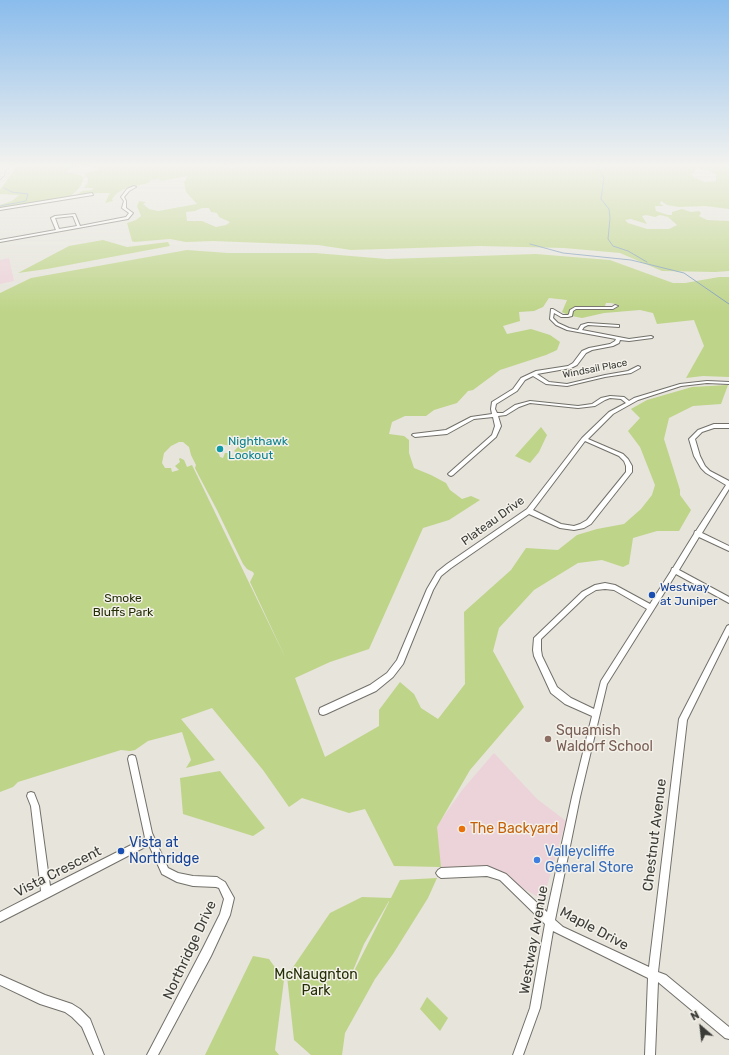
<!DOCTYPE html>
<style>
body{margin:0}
#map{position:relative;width:729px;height:1055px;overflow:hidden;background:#e6e4db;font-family:Rubik,sans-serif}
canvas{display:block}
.north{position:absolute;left:681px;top:1007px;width:40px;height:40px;-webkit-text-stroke:3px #f3f1e9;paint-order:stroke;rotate:332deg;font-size:11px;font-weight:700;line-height:16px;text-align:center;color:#3b3b37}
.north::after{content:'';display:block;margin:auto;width:14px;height:18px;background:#3b3b37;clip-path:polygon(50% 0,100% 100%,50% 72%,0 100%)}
</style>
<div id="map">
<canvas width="729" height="1055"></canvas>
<div class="north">N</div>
</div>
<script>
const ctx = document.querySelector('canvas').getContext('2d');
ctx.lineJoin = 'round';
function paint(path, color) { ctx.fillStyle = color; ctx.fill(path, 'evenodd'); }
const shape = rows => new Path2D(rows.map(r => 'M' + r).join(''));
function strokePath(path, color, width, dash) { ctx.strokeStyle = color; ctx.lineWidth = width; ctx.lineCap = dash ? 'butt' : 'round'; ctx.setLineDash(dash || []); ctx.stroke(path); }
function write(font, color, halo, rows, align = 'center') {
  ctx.font = font + ' Rubik,sans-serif'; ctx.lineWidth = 3; ctx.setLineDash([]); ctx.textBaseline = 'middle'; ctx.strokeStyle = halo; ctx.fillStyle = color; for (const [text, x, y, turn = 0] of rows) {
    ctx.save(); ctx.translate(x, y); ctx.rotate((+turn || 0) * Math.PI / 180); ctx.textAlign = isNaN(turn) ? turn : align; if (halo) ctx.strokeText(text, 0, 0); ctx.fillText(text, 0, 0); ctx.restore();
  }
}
paint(shape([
 [9,258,14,281,0,284,0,260],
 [494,753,537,799,566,821,543,900,487,867,441,867,436,827,463,789]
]), '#ecd2d9');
paint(shape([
 [17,166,222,166,230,168,237,167,237,166,729,166,729,209,705,206,679,207,667,205,661,201,660,204,664,206,655,206,656,211,668,215,672,215,672,212,682,209,691,212,699,211,701,213,699,216,707,220,729,221,729,271,715,272,662,271,620,253,564,248,480,246,351,250,318,245,213,241,186,242,170,239,134,242,132,241,127,223,136,220,141,216,137,206,139,201,145,202,146,202,143,204,149,209,158,211,197,204,186,192,184,182,188,176,161,181,158,179,150,180,149,183,126,188,117,193,112,199,113,201,105,203,110,193,98,193,75,196,82,191,92,190,94,188,84,188,88,182,88,178,84,174,100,169,84,166,74,167,66,172,80,175,84,178,80,187,71,196,0,208,0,205,12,201,19,195,0,194,0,190],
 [697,168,700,168,701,170,711,171,716,175,716,181,705,182,694,177,691,175],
 [202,208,209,208,211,212,217,213,219,217,230,222,226,225,216,227,202,221,187,221,186,212,195,211],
 [646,215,655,217,660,215,668,217,677,225,669,229,647,229,628,223,625,220,631,219,647,224,642,216],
 [103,240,127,247,168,242,170,246,47,269,18,273,69,246],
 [187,250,228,253,315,253,387,259,536,254,610,260,673,283,685,283,719,277,729,277,729,377,703,376,686,378,704,346,694,320,657,324,653,313,640,310,604,313,582,318,572,316,574,310,615,309,619,305,611,303,606,303,605,306,575,308,570,310,568,315,562,312,567,300,549,298,543,307,534,311,519,312,520,321,503,326,507,334,531,329,550,335,560,342,557,350,546,355,500,370,473,390,468,391,457,403,434,410,426,416,405,416,392,422,389,434,404,436,409,440,409,453,414,468,431,475,446,483,450,490,462,499,471,496,480,500,449,520,423,528,369,649,330,662,295,678,325,757,379,726,379,710,400,682,414,694,421,708,438,719,465,684,464,612,511,570,526,548,558,550,577,535,597,529,624,524,641,509,652,495,655,485,640,447,628,431,640,418,631,409,647,400,692,387,728,385,721,404,693,406,669,418,664,439,680,490,680,495,691,510,679,531,657,531,633,538,629,564,623,567,602,560,578,563,534,590,499,628,493,651,524,707,470,770,437,827,441,867,394,866,365,809,349,813,302,798,289,807,263,770,212,708,181,719,215,760,186,768,191,760,182,732,148,741,135,750,130,751,121,750,18,782,13,787,0,792,0,293,31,278],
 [179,442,183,442,189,447,191,455,196,465,195,468,199,476,217,510,243,564,247,569,253,572,254,574,250,582,286,659,192,465,187,467,184,460,180,458,179,459,180,462,175,466,179,470,172,472,171,468,165,468,162,463,164,453,171,446],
 [221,444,230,446,238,444,238,447,234,451,239,454,236,458,234,458,232,455,229,453,225,453,223,458,220,457,217,449],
 [541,427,547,435,539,452,530,463,515,456],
 [220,771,265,828,253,836,183,814,180,778],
 [437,878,428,898,393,954,375,979,345,1033,342,1055,311,1055,294,1040,287,976,330,913,362,897,391,898,400,880],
 [389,901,389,902,347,985,364,944],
 [253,956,269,959,284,980,275,1050,279,1055,205,1055],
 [427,997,448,1018,440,1031,420,1009]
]), '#bed488');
strokePath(shape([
 [594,166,599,169,604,178,601,199,609,209,610,218,608,239,613,246,628,251,647,262],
 [0,180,5,175,5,171,10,167,9,166],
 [0,206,26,201,28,194,12,192,4,188],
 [530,244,563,253,631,260,684,273,729,304]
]), '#809ebb', 1);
const minor = shape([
 [134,186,136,187,129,191,124,197,126,201,126,208,133,213,128,219,0,242,0,240,56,230,51,218,55,216,75,214,80,226,126,217,129,213,122,208,124,201,121,197,127,189,134,186],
 [73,216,77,226,59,229,55,218,73,216],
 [92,193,93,195,0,210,0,208,92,193],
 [615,305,618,306,613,309,576,309,573,311,572,316,568,317,561,317,554,313,553,318,558,323,569,328,578,330,581,325,588,323,618,325,619,325,619,327,588,325,584,327,582,330,629,339,651,336,653,337,652,338,629,341,620,340,619,343,613,346,592,350,586,353,577,365,571,368,537,374,549,382,567,384,605,375,628,371,638,366,640,367,640,368,631,373,605,377,567,386,546,384,533,376,525,380,517,391,496,404,495,409,497,413,503,413,515,405,530,401,578,406,592,404,601,398,610,396,624,397,629,401,634,398,680,384,707,381,729,382,729,384,707,383,681,386,638,400,613,414,588,439,623,454,628,459,632,466,632,472,591,524,584,528,574,530,560,528,529,514,451,568,441,576,433,590,403,664,393,677,376,691,326,714,323,715,320,714,319,711,320,708,370,685,387,673,397,660,427,589,437,572,447,564,527,509,582,438,609,412,626,403,621,399,610,398,605,400,595,406,578,408,530,403,519,407,506,415,498,416,501,426,496,437,453,475,451,476,449,475,448,474,449,473,492,435,495,426,493,417,474,419,447,434,415,437,412,435,413,434,446,430,471,417,492,414,491,409,492,402,513,389,521,378,536,371,568,366,573,363,582,351,589,348,610,344,615,341,616,339,567,330,556,325,550,319,551,309,553,309,563,315,568,315,569,314,570,310,575,307,612,307,615,305],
 [585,441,619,456,624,461,626,466,626,472,587,520,580,524,574,526,561,524,533,510,585,441],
 [714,424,729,424,729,428,714,428,702,432,695,439,700,456,705,466,710,471,729,481,729,489,702,533,729,546,729,551,699,537,679,570,729,597,729,603,676,574,607,684,580,797,555,920,563,927,649,967,679,719,727,626,729,625,729,635,687,720,658,972,666,975,729,1027,729,1039,725,1038,658,982,655,1055,645,1055,648,978,557,933,553,931,540,1008,523,1055,513,1055,530,1008,545,924,500,880,487,876,441,878,438,876,436,873,438,870,441,868,487,866,506,874,547,912,572,797,592,716,565,704,551,693,534,656,533,650,534,638,536,636,582,592,595,585,605,583,615,585,650,604,671,571,672,568,673,568,694,534,695,531,696,531,726,485,706,473,701,468,694,456,689,439,698,430,714,424],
 [605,589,614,590,647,609,601,681,594,709,571,698,557,687,542,656,541,650,541,639,586,596,596,590,605,589],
 [132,755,135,756,136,759,152,833,168,868,178,873,193,876,217,877,220,879,225,882,234,898,230,915,211,956,158,1055,147,1055,203,948,220,914,224,899,219,888,216,887,193,886,177,882,162,874,149,845,49,897,0,922,0,912,41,891,31,806,27,796,28,793,31,792,34,793,39,806,50,886,145,838,144,833,128,759,129,756,132,755],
 [0,975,45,995,72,1004,80,1009,90,1019,104,1055,94,1055,82,1027,72,1017,65,1012,40,1004,0,985,0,975]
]);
strokePath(minor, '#727069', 2);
paint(minor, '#fff');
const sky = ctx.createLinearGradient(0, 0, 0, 313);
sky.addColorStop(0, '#8abcec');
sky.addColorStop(0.53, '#f4f3ef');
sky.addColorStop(1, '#f4f3ef00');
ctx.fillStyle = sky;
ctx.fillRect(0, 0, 729, 313);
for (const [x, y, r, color] of [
 [220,449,4,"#0f9aa8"],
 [652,595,4,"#1a4fb4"],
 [548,739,4,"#8d6e63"],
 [462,829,4,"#e8710a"],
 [121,851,4,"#1a4fb4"],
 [537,860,4,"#3f7fe0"]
]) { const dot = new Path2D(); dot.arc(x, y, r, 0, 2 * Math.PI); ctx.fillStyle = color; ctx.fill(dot); strokePath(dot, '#f3f1e9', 1.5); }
write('10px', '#3b3b37', '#f3f1e9', [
 ["Windsail Place",595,369,-11]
]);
write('12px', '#0d838f', '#f3f1e9', [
 ["Nighthawk",228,442],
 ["Lookout",228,456]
], 'left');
write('12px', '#3b3b37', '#f3f1e9', [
 ["Plateau Drive",493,521,-36]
]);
write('12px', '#164399', '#f3f1e9', [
 ["Westway",660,588],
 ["at Juniper",660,602]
], 'left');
write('12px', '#242e05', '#f3f1e9', [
 ["Smoke",123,599],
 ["Bluffs Park",123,613]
]);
write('14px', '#785e54', '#f3f1e9', [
 ["Squamish",556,731],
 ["Waldorf School",556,747]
], 'left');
write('14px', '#c56008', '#f3f1e9', [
 ["The Backyard",470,829]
], 'left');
write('14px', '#3b3b37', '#f3f1e9', [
 ["Chestnut Avenue",655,835,-83],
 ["Vista Crescent",58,872,-27],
 ["Maple Drive",594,929,28],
 ["Westway Avenue",534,940,-80],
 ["Northridge Drive",190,950,-65]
]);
write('14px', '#164399', '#f3f1e9', [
 ["Vista at",129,843],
 ["Northridge",129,859]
], 'left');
write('14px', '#366cbe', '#f3f1e9', [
 ["Valleycliffe",545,852],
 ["General Store",545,868]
], 'left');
write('14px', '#242e05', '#f3f1e9', [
 ["McNaugnton",316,975],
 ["Park",316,991]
]);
</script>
